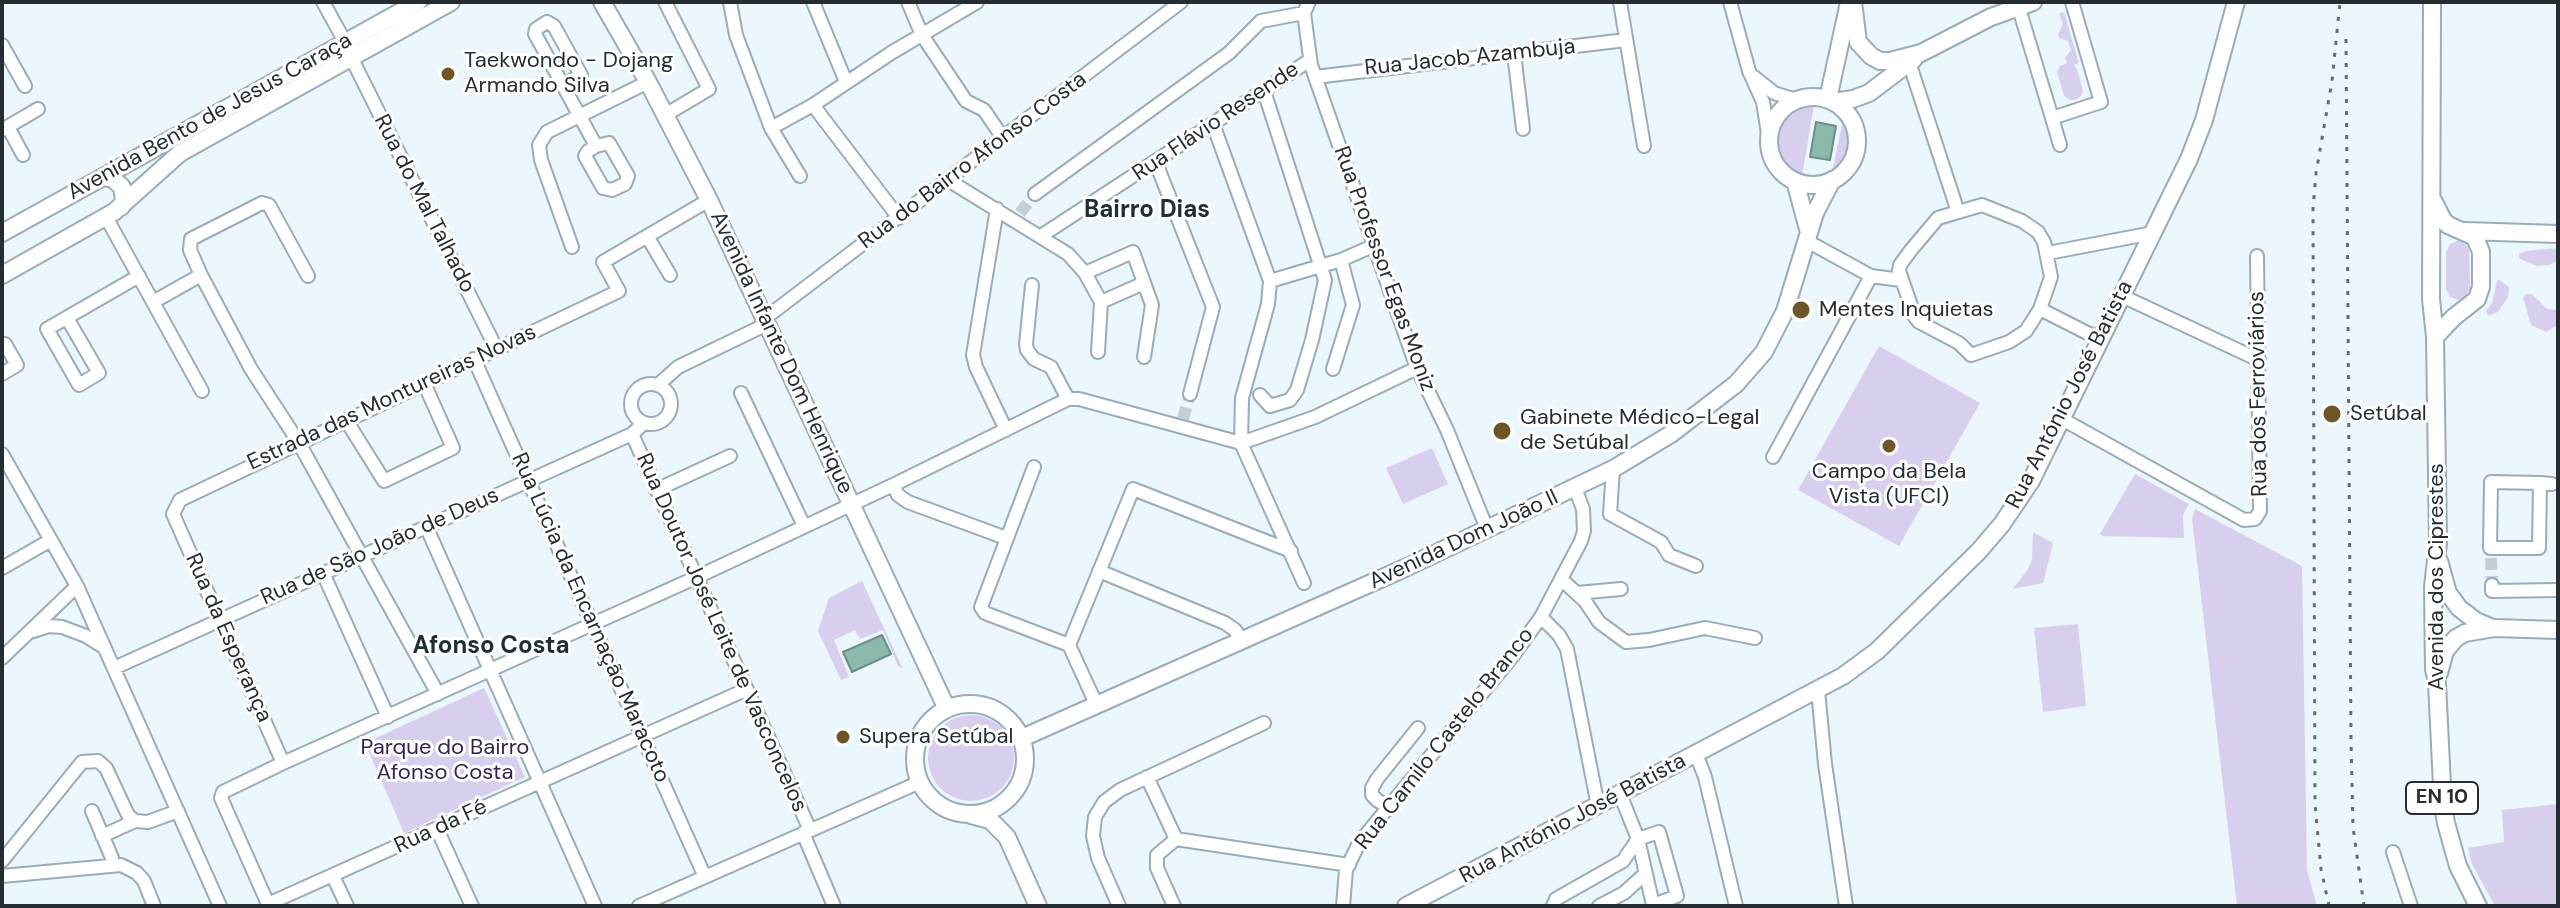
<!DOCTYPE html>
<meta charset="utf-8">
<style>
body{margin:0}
#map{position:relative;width:2560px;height:908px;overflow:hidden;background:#ebf6fd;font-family:"DM Sans",sans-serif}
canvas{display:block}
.frame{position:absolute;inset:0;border:4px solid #262d32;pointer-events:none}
</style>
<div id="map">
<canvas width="2560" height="908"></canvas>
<div class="frame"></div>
</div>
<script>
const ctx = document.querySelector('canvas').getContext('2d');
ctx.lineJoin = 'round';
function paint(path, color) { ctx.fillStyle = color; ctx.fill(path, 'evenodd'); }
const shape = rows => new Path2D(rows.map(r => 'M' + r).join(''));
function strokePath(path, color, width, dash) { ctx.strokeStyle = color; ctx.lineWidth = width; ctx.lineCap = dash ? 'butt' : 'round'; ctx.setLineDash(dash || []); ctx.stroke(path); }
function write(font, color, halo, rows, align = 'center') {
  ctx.font = font + ' "DM Sans",sans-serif'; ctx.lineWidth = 6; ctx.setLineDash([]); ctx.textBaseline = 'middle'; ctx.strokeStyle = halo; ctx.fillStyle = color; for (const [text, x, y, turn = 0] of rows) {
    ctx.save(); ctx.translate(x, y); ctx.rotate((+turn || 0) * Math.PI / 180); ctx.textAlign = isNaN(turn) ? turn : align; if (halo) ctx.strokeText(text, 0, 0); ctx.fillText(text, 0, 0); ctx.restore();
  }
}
paint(shape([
 [2064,12,2079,63,2074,65,2077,69,2083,91,2081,96,2075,100,2070,100,2064,96,2057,72,2060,66,2067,63,2065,58,2071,50,2068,41,2059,38,2058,34,2063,24,2059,13],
 [1806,105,1814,105,1802,176,1791,170,1784,162,1778,151,1777,140,1779,128,1785,118,1794,110],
 [1843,120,1850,138,1849,150,1844,161,1832,172],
 [2459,240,2469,247,2470,288,2466,296,2458,300,2450,297,2446,289,2446,252,2450,244],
 [2558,248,2558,260,2550,265,2537,266,2520,259,2519,257,2519,254,2526,251],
 [2499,280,2509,287,2508,297,2498,312,2488,316,2486,311,2492,303,2497,281],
 [2526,294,2532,294,2547,309,2558,310,2558,325,2546,332,2531,325,2523,298],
 [1879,346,1980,403,1899,546,1798,490],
 [1432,448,1448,484,1403,504,1386,468],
 [2135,474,2189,504,2183,515,2184,538,2103,536,2100,534],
 [2195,509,2302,566,2307,870,2317,906,2237,906,2192,518],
 [2033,532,2053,543,2043,583,2013,589,2028,569,2032,559],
 [862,581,903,669,898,666,883,630,860,639,855,630,834,640,849,677,841,680,818,631,829,598],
 [2078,624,2086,706,2043,712,2034,628],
 [484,688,525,777,404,833,365,743],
 '928 758a43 43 0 1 1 86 0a43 43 0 1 1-86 0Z',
 [2558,804,2558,906,2495,906,2472,864,2468,848,2504,842,2502,810]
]), '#d8cfef');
const water = shape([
 [1816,122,1836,126,1830,160,1810,157,1816,122],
 [882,635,891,654,852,672,843,652,882,635]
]);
paint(water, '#8bb9ab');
strokePath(water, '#6d8f87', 2);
strokePath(shape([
 [1020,213,1035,194],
 [1183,419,1190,394],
 [2491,558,2492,585]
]), '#c4ced4', 12, [12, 6]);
const minor = shape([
 [323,2,345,42],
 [665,2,709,89,665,115],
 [730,2,736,35,771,128,800,176],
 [813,2,846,82],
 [908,2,922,35,966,101,984,110,1003,138],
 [1309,2,1304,13,1311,65,1417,368,1447,430,1487,529],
 [1620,2,1644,146],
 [1730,2,1749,71,1763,102,1769,140],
 [2017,2,2052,118,2101,102,2072,2],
 [2,45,25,86],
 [1514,53,1523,129],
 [352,59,496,348],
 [1909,62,1958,212],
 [1315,77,1626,40],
 [1754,77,1774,93,1796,100],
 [564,85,581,75,554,26,547,22,536,29,535,34,596,146],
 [813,105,899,218],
 [2052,118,2060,145],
 [1213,124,1270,281],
 [8,127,23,155],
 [771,128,813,105,891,53,977,2],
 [2,130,38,109],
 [609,143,628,176,625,184,612,190,603,188,585,156,588,151,596,146,609,143],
 [1156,163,1213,307,1190,394],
 [948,180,1068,254,1085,273,1101,302,1098,352],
 [1035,194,1229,53,1261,21,1304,13],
 [1982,205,2022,221,2038,232,2044,242,2051,277,2040,309,2026,331,2009,342,1971,355,1959,343,1919,322,1915,317,1899,271,1900,265,1911,250,1938,218,1982,205],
 [997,209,973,355,976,367,1006,430],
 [106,217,202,391],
 [647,236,670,275],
 [1041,236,1310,60],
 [1807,241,1871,276,1901,280],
 [572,247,541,160,539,145,547,132,648,82],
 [2048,253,2153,233],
 [1085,273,1133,252,1152,305,1144,357],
 [201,275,251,369,299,443,438,694],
 [1032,285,1026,344,1027,350,1034,359,1051,367,1068,399],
 [2122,296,2259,360],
 [153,302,201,275,190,250,191,239,262,203,269,205,308,276],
 [1101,302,1144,283],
 [2040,309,2101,340],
 [67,318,99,373,79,385,47,329,139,276],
 [764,319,1181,2],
 [2,345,5,344,17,365,2,374],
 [474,359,705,877],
 [1333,369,1353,305,1341,260],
 '631 404a20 20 0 1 1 40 0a20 20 0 1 1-40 0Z',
 [658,385,678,367,767,324],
 [741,393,804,526],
 [1260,395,1270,406,1290,400,1297,390,1312,340,1325,280,1264,91],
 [2062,419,2244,520,2255,519,2260,511,2257,256],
 [346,420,384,481,453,448,424,383],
 [632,434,810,830],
 [1241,443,1315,417,1417,368],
 [2,454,77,586,220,906],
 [1773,457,1871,276],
 [1034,467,981,607,985,613,1069,645],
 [1613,469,1610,514,1661,542,1669,555,1696,566],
 [2540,483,2539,548,2490,548,2491,482,2540,483,2552,484],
 [893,485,898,495,908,502,1006,538],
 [656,490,730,456],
 [426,526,595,906],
 [2,568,51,540],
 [1099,571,1225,623,1235,630,1242,641],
 [323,573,388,717],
 [1561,579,1585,601,1599,622,1626,642,1649,640,1705,628,1755,638],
 [1304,583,1241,443,1242,398,1268,304,1270,281,1341,260,1373,246],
 [2492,585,2492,591,2558,590],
 [1577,593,1621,589],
 [1541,617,1559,635,1567,649,1598,806],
 [33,631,49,626,62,627,86,636,105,648],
 [2,658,77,586],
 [114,668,632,434,644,423],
 [745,690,268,904,221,798,223,792,283,763,695,578,893,485,1068,399,1079,399,1241,443],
 [1818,690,1825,764,1846,906],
 [1097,706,1069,645,1133,489,1291,551],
 [1696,754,1705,777,1736,906],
 [283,763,173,514,180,500,619,291,603,262,709,200],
 [1147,777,1176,839],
 [1389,808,1377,800,1372,795,1372,788,1377,779,1418,728],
 [92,811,112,858],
 [437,829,472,906],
 [803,833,834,906],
 [102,836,135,821],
 [2393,852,2411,906],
 [2,861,82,762,98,761,106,768,128,815,135,821,148,822,178,811],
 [2,876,121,865,137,873,144,881,154,906],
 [333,876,347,906],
 [639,906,920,782],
 [1119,906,1098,858,1093,836,1095,817,1104,802,1120,790,1264,723],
 [1174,906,1157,868,1157,855,1176,839,1349,865],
 [1343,906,1346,870,1359,843,1512,657,1541,617,1581,541,1584,531,1583,509,1575,488],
 [1553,906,1556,899,1623,861,1638,839,1659,832,1677,896,1653,905,1638,839,1620,794],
 [1599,906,1624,893,1645,874]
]);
const major = shape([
 [602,2,648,82,709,200,947,709],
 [1853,2,1858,42,1871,56,1880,61,1890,61,1921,53,1991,17,2033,2],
 [2432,2,2431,299,2435,337,2438,543,2433,587,2434,669,2437,683,2443,806,2446,823,2458,866,2478,906],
 '1769 141a44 44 0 1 1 88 0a44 44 0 1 1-88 0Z',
 [1828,99,1848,7],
 [1833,102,1853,99,1869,93,1914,59],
 [103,177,113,179,122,187,124,200,121,207],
 [1795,181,1808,229],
 [2434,202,2443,220,2448,225,2475,237,2481,252,2481,287,2477,299,2454,317,2435,337],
 [2465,231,2558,234],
 [2,233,418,2],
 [2,275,114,212,180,153,451,2],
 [2439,561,2448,593,2459,608,2476,621,2490,627],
 [2439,673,2445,651,2456,638,2465,633,2494,628,2558,630],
 '915 759a55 55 0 1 1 110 0a55 55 0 1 1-110 0Z',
 [1022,738,1405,568,1613,469,1671,434,1736,384,1764,352,1785,311,1815,213,1832,180],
 [971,815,990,820,1007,837,1038,906],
 [1406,906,1843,676,1877,651,1979,551,2002,524,2031,481,2189,159,2204,120,2236,2]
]);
strokePath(minor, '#9aacb8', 16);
strokePath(major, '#9aacb8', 20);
strokePath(minor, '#fff', 12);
strokePath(major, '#fff', 16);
strokePath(shape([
 [2346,39,2351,739,2353,827,2364,906],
 [2329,906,2321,869,2315,804,2313,209,2316,173,2332,81,2340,2]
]), '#646d72', 3, [4, 8]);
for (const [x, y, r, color] of [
 [448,74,8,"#6e5626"],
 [1801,310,10,"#6e5626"],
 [2332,414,10,"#6e5626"],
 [1502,431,10,"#6e5626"],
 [1889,446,8,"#6e5626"],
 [843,737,8,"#6e5626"]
]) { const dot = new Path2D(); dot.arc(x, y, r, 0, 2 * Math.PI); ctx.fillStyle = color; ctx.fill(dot); strokePath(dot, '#fff', 3); }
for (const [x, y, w] of [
 [2442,798,72]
]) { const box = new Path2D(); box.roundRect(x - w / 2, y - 16, w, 32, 6); ctx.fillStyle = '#fff'; ctx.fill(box); strokePath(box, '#262d32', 2); }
write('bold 20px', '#262d32', null, [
 ["EN 10",2442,798]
]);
write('22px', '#262d32', '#fff', [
 ["Rua Jacob Azambuja",1470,58,-6],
 ["Avenida Bento de Jesus Caraça",210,117,-29],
 ["Rua Flávio Resende",1216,122,-34],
 ["Rua do Bairro Afonso Costa",973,161,-37],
 ["Rua do Mal Talhado",424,204,63],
 ["Rua Professor Egas Moniz",1384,269,70],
 ["Avenida Infante Dom Henrique",781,353,65],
 ["Rua dos Ferroviários",2259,394,-91],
 ["Rua António José Batista",2070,395,-63],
 ["Estrada das Montureiras Novas",392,398,-25],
 ["Avenida Dom João II",1464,540,-25],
 ["Rua de São João de Deus",380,547,-24],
 ["Avenida dos Ciprestes",2437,577,-90],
 ["Rua Lúcia da Encarnação Maracoto",590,618,66],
 ["Rua Doutor José Leite de Vasconcelos",721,633,66],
 ["Rua da Esperança",228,638,66],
 ["Rua Camilo Castelo Branco",1445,739,-52],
 ["Rua António José Batista",1573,819,-28],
 ["Rua da Fé",441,827,-25]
]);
write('22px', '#262d32', '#fff', [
 ["Taekwondo - Dojang",464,61],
 ["Armando Silva",464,86],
 ["Mentes Inquietas",1819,310],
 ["Setúbal",2350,414],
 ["Gabinete Médico-Legal",1520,418],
 ["de Setúbal",1520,443],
 ["Campo da Bela",1889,472,"center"],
 ["Vista (UFCI)",1889,497,"center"],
 ["Supera Setúbal",859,737]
], 'left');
write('22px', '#352452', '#fff', [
 ["Parque do Bairro",445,748],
 ["Afonso Costa",445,773]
]);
write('bold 24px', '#1f2d37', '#fff', [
 ["Bairro Dias",1147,211],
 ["Afonso Costa",491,647]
]);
</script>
